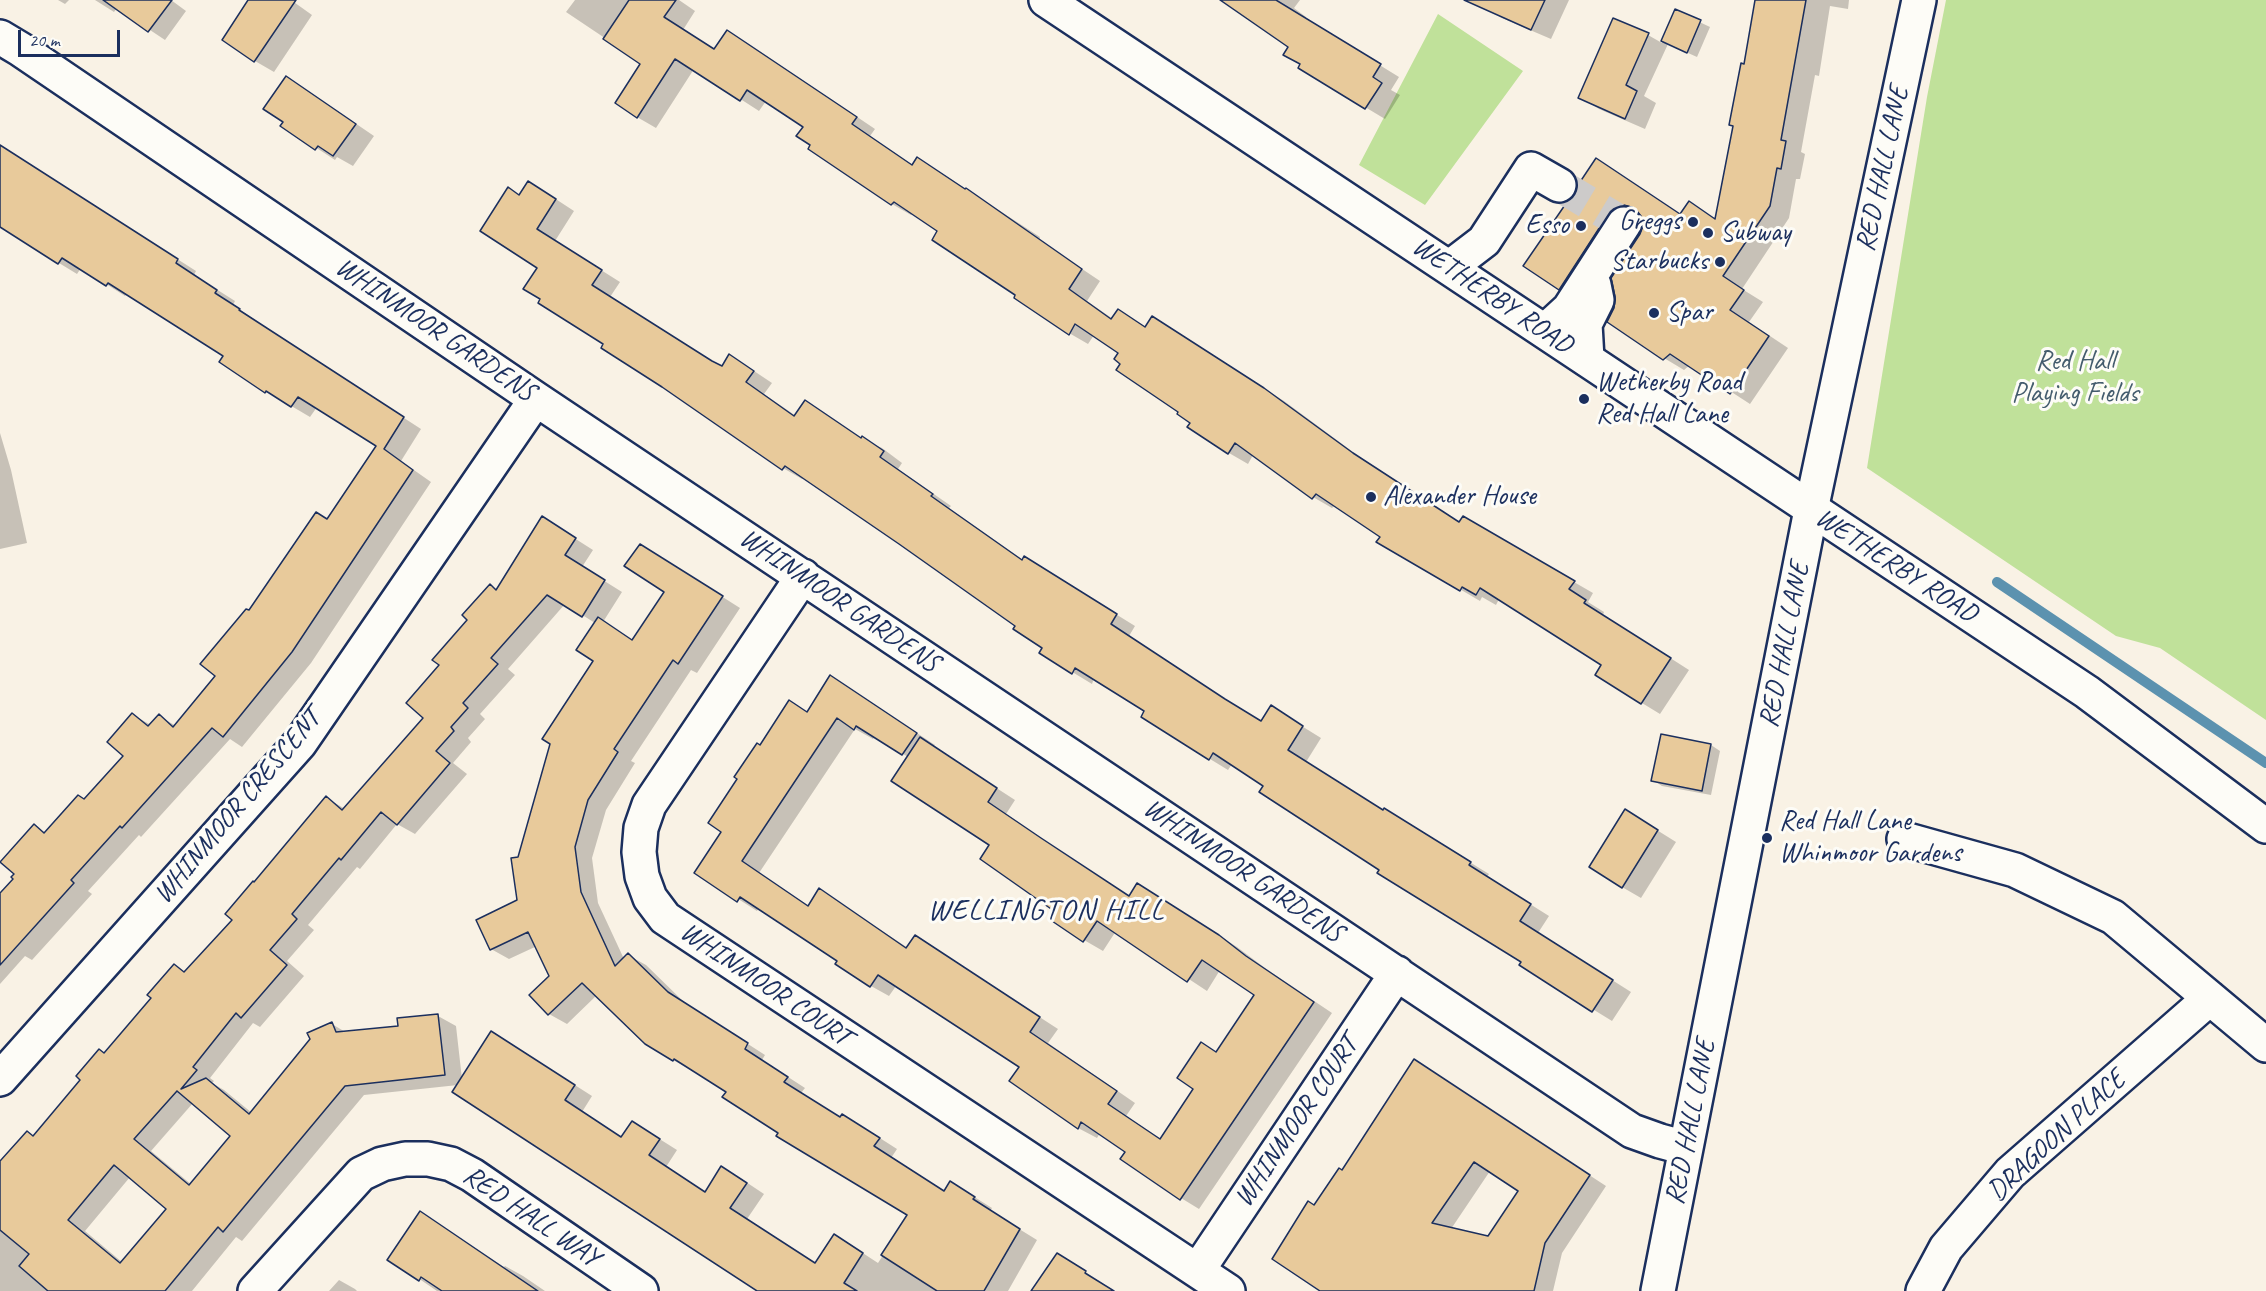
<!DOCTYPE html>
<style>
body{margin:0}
#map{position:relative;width:2266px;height:1291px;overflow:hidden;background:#f9f2e5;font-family:Caveat,sans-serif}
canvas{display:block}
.scale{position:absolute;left:18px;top:30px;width:102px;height:27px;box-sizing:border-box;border:3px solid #1b2f5e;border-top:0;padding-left:8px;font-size:18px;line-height:21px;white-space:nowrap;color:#1b2f5e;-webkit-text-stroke:4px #fdfcf7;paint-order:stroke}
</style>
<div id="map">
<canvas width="2266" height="1291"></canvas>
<div class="scale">20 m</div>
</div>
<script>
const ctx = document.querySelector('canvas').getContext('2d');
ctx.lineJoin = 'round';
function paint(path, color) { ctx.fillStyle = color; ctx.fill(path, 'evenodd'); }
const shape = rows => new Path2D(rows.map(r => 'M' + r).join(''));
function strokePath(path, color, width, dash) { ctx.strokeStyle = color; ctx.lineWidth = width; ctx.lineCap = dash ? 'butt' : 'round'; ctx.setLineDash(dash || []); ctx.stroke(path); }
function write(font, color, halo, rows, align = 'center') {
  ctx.font = font + ' Caveat,sans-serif'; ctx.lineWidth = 6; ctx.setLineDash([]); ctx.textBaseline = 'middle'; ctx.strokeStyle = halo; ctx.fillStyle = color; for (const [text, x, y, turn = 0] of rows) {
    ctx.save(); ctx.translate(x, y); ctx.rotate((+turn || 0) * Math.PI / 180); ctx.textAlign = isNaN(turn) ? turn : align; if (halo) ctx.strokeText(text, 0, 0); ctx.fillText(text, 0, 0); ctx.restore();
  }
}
paint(shape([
 [1946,0,2266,0,2266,720,2160,648,2116,636,1867,468,1927,97],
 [1438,14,1523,71,1425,205,1359,165]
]), '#c0e19a');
paint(shape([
 [58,0,69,0,65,4],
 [95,0,171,0,186,11,165,40,117,8,114,12],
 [250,0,291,0,312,15,274,72,255,61],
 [575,0,679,0,695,11,683,30,715,50,727,32,746,42,875,129,870,136,914,166,937,170,1040,237,1039,240,1100,281,1087,301,1113,319,1118,311,1146,328,1171,329,1284,401,1372,466,1460,523,1463,518,1593,593,1588,602,1604,612,1603,615,1689,670,1660,714,1642,703,1603,664,1499,599,1496,605,1482,597,1480,601,1378,541,1382,536,1335,505,1332,508,1313,497,1253,455,1248,464,1229,453,1123,363,1120,353,1094,335,1088,344,1069,333,1017,295,939,231,913,213,911,215,892,204,810,149,813,145,805,127,766,101,759,111,694,69,656,128,637,117,642,63,566,12],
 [1224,0,1300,0,1294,8,1306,17,1305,19,1399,77,1391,90,1400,95,1385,119,1300,68,1302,64,1290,47],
 [1487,0,1569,0,1551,39,1502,18,1483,7],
 [1757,0,1849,0,1848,9,1830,6,1819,76,1815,75,1801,152,1805,154,1800,179,1796,179,1789,218,1742,289,1763,302,1749,322,1788,348,1750,404,1690,365,1684,370,1664,358,1615,309,1644,226,1643,217,1636,218,1580,300,1560,288,1576,196,1597,159,1681,215,1689,203,1717,220,1734,127,1731,125,1745,66],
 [1676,11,1710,27,1697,57,1668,44,1644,96,1656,103,1645,129,1599,109,1580,97,1648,35,1662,43],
 [305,89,374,136,353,166,337,157,335,160,283,126],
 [0,146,196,271,194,275,235,301,233,305,257,321,256,322,421,429,401,461,431,482,311,663,242,747,230,739,141,837,139,835,88,891,92,894,32,960,25,956,0,984,0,895,15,879,34,826,46,833,85,800,125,756,133,715,151,725,159,716,176,726,217,676,249,612,328,520,378,446,317,407,310,417,266,391,225,356,127,293,125,296,81,268,77,274,0,227],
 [548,194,574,211,555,241,620,282,610,297,719,366,748,367,772,383,764,394,796,416,824,413,862,439,882,448,902,463,898,469,951,506,949,508,1023,560,1043,569,1135,626,1129,636,1244,712,1261,722,1271,707,1321,738,1306,762,1383,811,1403,821,1489,874,1487,877,1549,916,1538,933,1631,992,1612,1021,1521,965,1523,961,1381,869,1232,764,1228,770,1210,759,1146,711,1094,678,1092,684,1041,653,1044,647,1017,625,803,477,802,479,783,468,542,299,539,267,520,196],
 [0,433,11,470,27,543,0,549],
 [560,529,593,550,582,567,622,592,603,622,633,641,666,592,658,556,740,608,697,673,691,670,631,761,635,763,606,810,592,858,598,903,624,959,628,955,646,965,686,1004,765,1055,762,1060,805,1088,801,1093,841,1119,861,1126,897,1149,891,1158,944,1192,968,1193,992,1208,990,1211,1037,1240,1008,1291,761,1291,458,1085,364,1095,242,1241,236,1237,192,1291,0,1291,0,1173,27,1132,34,1136,153,998,174,966,186,973,234,920,255,884,327,798,345,809,425,718,441,665,490,586,498,591],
 [565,604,595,623,595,661,519,859,518,901,491,949,509,959,537,946,551,976,549,1014,567,1024,597,995,673,1060,691,1070,692,1068,728,1091,780,1132,909,1215,878,1263,852,1246,816,1264,747,1219,764,1194,740,1178,706,1193,666,1167,677,1150,650,1133,622,1138,582,1112,592,1096,509,1043,462,1079,456,1026,438,1016,400,1027,347,1033,332,1024,252,1113,224,1090,212,1083,214,1081,210,1078,253,1023,260,1027,304,976,287,961,314,930,308,925,357,867,360,869,397,824,415,834,467,774,453,763,471,742,468,738,485,719,480,714,515,675,508,669],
 [193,1103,233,1136,192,1185,151,1151],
 [130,1177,168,1208,123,1263,85,1231],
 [849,688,935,745,933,747,1015,800,1006,814,1060,851,1130,897,1156,895,1237,947,1265,968,1332,1013,1199,1209,1181,1198,1127,1152,1100,1133,1097,1138,1078,1128,1021,1066,896,986,889,996,871,986,839,961,759,907,757,911,696,872,723,831,760,746,808,713],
 [855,729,873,739,875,736,908,757,1084,940,1103,951,1116,931,1207,991,1220,970,1256,995,1161,1139,1126,1116,1135,1103,1048,1043,1058,1029,916,937,908,948,820,890,809,906,759,873],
 [1711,745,1720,751,1711,795,1662,786,1653,780],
 [1644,822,1676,842,1641,898,1622,887],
 [1415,1061,1606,1186,1562,1253,1553,1291,1324,1291,1314,1207,1343,1172],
 [1490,1171,1520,1191,1489,1238,1451,1229],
 [421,1213,504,1267,505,1266,523,1276,545,1291,437,1291,390,1259],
 [1075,1265,1114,1291,1033,1291],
 [339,1280,355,1289,357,1291,329,1291]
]), '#0003');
strokePath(shape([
 [1997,582,2266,763]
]), '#5c92af', 10);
const building = shape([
 [103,0,172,0,148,32,103,0],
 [248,0,296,0,254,62,222,40,248,0],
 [629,0,676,0,664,17,714,49,727,30,857,117,852,124,912,165,917,157,965,189,966,188,1082,269,1069,289,1111,319,1118,309,1145,327,1152,316,1264,388,1353,453,1459,522,1463,516,1575,581,1569,589,1586,600,1584,603,1671,658,1641,704,1595,675,1601,665,1480,588,1476,595,1462,587,1460,591,1376,542,1380,537,1316,494,1312,499,1235,443,1228,454,1187,427,1190,423,1177,414,1178,412,1116,370,1120,364,1114,359,1118,353,1075,324,1069,335,1014,298,1015,295,932,240,937,231,894,202,891,205,808,149,810,145,796,136,803,127,747,90,740,101,675,59,637,118,615,103,640,64,603,39,629,0],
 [1220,0,1276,0,1381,64,1373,77,1382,83,1365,109,1298,68,1300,64,1283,55,1288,47,1220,0],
 [1464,0,1545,0,1531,30,1464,0],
 [1755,0,1806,0,1781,140,1786,141,1781,169,1777,168,1770,206,1723,276,1744,290,1730,310,1769,336,1730,394,1670,354,1663,360,1607,322,1614,308,1615,297,1611,278,1640,234,1643,226,1641,216,1634,208,1624,205,1616,207,1609,213,1559,290,1523,266,1567,202,1575,195,1578,185,1596,158,1680,214,1689,201,1715,219,1733,126,1729,125,1741,63,1744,64,1755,0],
 [1675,9,1701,20,1687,53,1661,41,1675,9],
 [1613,18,1649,33,1626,85,1637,91,1625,119,1578,98,1613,18],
 [286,76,356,124,333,156,318,146,315,150,280,126,283,122,263,109,286,76],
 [0,145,178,259,176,263,217,290,215,293,240,309,239,310,404,417,384,449,413,470,292,652,223,737,212,728,122,828,120,826,71,880,74,883,0,965,0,893,13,879,11,877,14,874,0,862,34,824,44,833,78,795,84,799,123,756,107,742,132,713,148,726,159,714,173,727,215,676,200,664,246,609,249,610,316,512,327,519,376,446,298,397,291,407,266,391,265,393,219,362,223,356,108,283,106,286,62,258,58,264,0,227,0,145],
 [528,181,556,199,537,229,602,270,592,285,712,361,722,366,729,354,754,371,746,382,794,416,805,400,861,438,862,436,884,451,880,457,933,494,931,496,1022,560,1024,556,1117,614,1111,624,1225,699,1261,721,1271,705,1303,726,1288,750,1383,810,1384,808,1471,862,1469,865,1531,904,1520,921,1613,980,1592,1012,1519,965,1521,962,1377,873,1379,870,1259,792,1263,786,1213,753,1209,760,1141,717,1144,711,1075,668,1072,674,1039,653,1042,648,1013,629,1015,626,899,544,785,466,782,470,662,387,601,348,603,344,538,303,540,299,523,289,537,268,480,231,508,187,519,195,528,181],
 [542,516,576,538,565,555,605,580,582,617,547,595,491,658,498,664,463,703,468,708,451,727,454,731,436,751,450,763,397,825,381,812,341,860,339,858,292,914,297,919,270,950,287,965,241,1018,236,1013,193,1067,197,1070,181,1089,206,1078,249,1114,310,1039,307,1033,332,1022,336,1032,398,1026,397,1018,438,1014,445,1075,345,1086,223,1232,218,1227,165,1291,48,1291,19,1266,29,1254,0,1230,0,1161,27,1131,33,1136,80,1080,76,1076,99,1049,104,1053,151,998,147,995,174,964,184,972,232,920,225,914,253,881,254,882,326,796,342,810,423,718,406,703,439,665,432,660,467,620,462,615,490,584,496,590,542,516],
 [177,1091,230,1136,189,1185,134,1139,177,1091],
 [114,1165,166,1209,120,1263,68,1220,114,1165],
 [640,544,723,596,678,664,673,660,614,749,618,752,588,800,575,847,581,892,615,966,628,953,668,992,748,1043,745,1049,788,1077,784,1082,840,1117,842,1114,880,1138,874,1146,944,1191,950,1181,975,1197,973,1199,1020,1229,984,1291,937,1291,881,1255,907,1215,776,1136,778,1133,722,1097,726,1092,674,1059,673,1061,645,1044,582,983,548,1015,529,995,549,976,528,932,490,950,476,920,517,900,511,858,518,857,550,744,542,739,593,661,576,650,598,617,632,640,664,592,624,566,640,544],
 [830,675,917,733,902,755,856,726,854,730,837,718,742,861,808,906,819,888,906,948,915,935,1040,1017,1030,1032,1117,1091,1108,1104,1160,1139,1193,1089,1177,1078,1201,1042,1216,1052,1254,995,1202,960,1187,982,1097,921,1083,942,1049,919,1054,911,980,859,989,845,891,781,920,737,997,788,988,802,1041,838,1129,896,1137,883,1219,935,1246,956,1314,1002,1180,1200,1120,1159,1125,1152,1081,1122,1078,1129,1009,1081,1019,1067,878,975,870,987,835,964,837,961,740,897,737,902,694,873,721,832,708,823,737,779,734,777,757,743,760,745,789,700,807,712,830,675],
 [1661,734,1711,744,1702,791,1651,781,1661,734],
 [1625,809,1658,830,1622,888,1589,867,1625,809],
 [491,1031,575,1085,565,1100,621,1137,632,1121,660,1139,649,1155,705,1192,721,1166,747,1183,730,1208,815,1263,834,1234,863,1253,844,1283,857,1291,757,1291,452,1092,491,1031],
 [1414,1059,1590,1175,1545,1243,1534,1291,1320,1291,1272,1259,1308,1201,1314,1205,1339,1168,1342,1170,1414,1059],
 [1474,1162,1518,1191,1488,1236,1432,1223,1474,1162],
 [420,1211,451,1232,538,1291,442,1291,421,1277,419,1281,387,1260,420,1211],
 [1057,1253,1086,1271,1085,1273,1114,1291,1031,1291,1057,1253]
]);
paint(building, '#e8ca9b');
strokePath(building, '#1b2f5e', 1.5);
strokePath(shape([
 [1559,185,1624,224]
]), '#cdcbca', 33, [33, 16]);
const minor = shape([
 [0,37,20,49,536,399,1632,1131,1660,1141,1686,1148],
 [1450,267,1484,241,1531,169,1559,185],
 [1545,331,1569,309,1624,224],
 [1587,359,1585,324,1597,300,1594,285],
 [803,576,649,805,641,828,639,852,642,876,650,898,665,918,1228,1291],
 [1904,839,2015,870,2113,917,2266,1045],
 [0,1079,300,743,536,399],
 [1198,1270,1397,973],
 [255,1291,361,1174,382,1164,405,1159,428,1159,451,1164,472,1175,641,1291],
 [1658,1291,1811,510,1919,0],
 [1923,1291,1946,1248,2010,1173,2210,998]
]);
const major = shape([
 [1046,0,2087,692,2266,826]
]);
strokePath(minor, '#1b2f5e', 38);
strokePath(major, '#1b2f5e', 38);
strokePath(minor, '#fdfcf7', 33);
strokePath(major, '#fdfcf7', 33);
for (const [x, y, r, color] of [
 [1693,222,6,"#1b2f5e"],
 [1581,226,6,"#1b2f5e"],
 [1708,233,6,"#1b2f5e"],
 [1720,262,6,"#1b2f5e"],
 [1654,313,6,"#1b2f5e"],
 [1584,399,6,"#1b2f5e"],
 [1371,497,6,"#1b2f5e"],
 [1767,838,6,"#1b2f5e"]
]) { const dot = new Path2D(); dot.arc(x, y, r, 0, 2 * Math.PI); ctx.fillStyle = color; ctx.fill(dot); strokePath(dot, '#fdfcf7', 2); }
write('28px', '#1b2f5e', '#fdfcf7', [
 ["RED HALL LANE",1883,169,-78],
 ["WETHERBY ROAD",1492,296,34],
 ["WHINMOOR GARDENS",435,330,34],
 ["WETHERBY ROAD",1896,566,33],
 ["WHINMOOR GARDENS",839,601,34],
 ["RED HALL LANE",1785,645,-79],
 ["WHINMOOR CRESCENT",238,807,-50],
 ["WHINMOOR GARDENS",1243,871,34],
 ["WHINMOOR COURT",765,985,34],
 ["WHINMOOR COURT",1297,1122,-56],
 ["RED HALL LANE",1691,1122,-79],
 ["DRAGOON PLACE",2057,1136,-43],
 ["RED HALL WAY",531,1217,34]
]);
write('28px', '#1b2f5e', '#fdfcf7', [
 ["Greggs",1681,222,"right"],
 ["Esso",1569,226,"right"],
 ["Subway",1720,233],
 ["Starbucks",1708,262,"right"],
 ["Spar",1666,313],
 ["Wetherby Road",1596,383],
 ["Red Hall Lane",1596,415],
 ["Alexander House",1383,497],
 ["Red Hall Lane",1779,822],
 ["Whinmoor Gardens",1779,854]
], 'left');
write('28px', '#445c6d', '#fdfcf7', [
 ["Red Hall",2075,362],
 ["Playing Fields",2075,394]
]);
ctx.letterSpacing = '1.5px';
write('30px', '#1b2f5e', '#fdfcf7', [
 ["WELLINGTON HILL",1046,911]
]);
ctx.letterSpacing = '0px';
</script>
